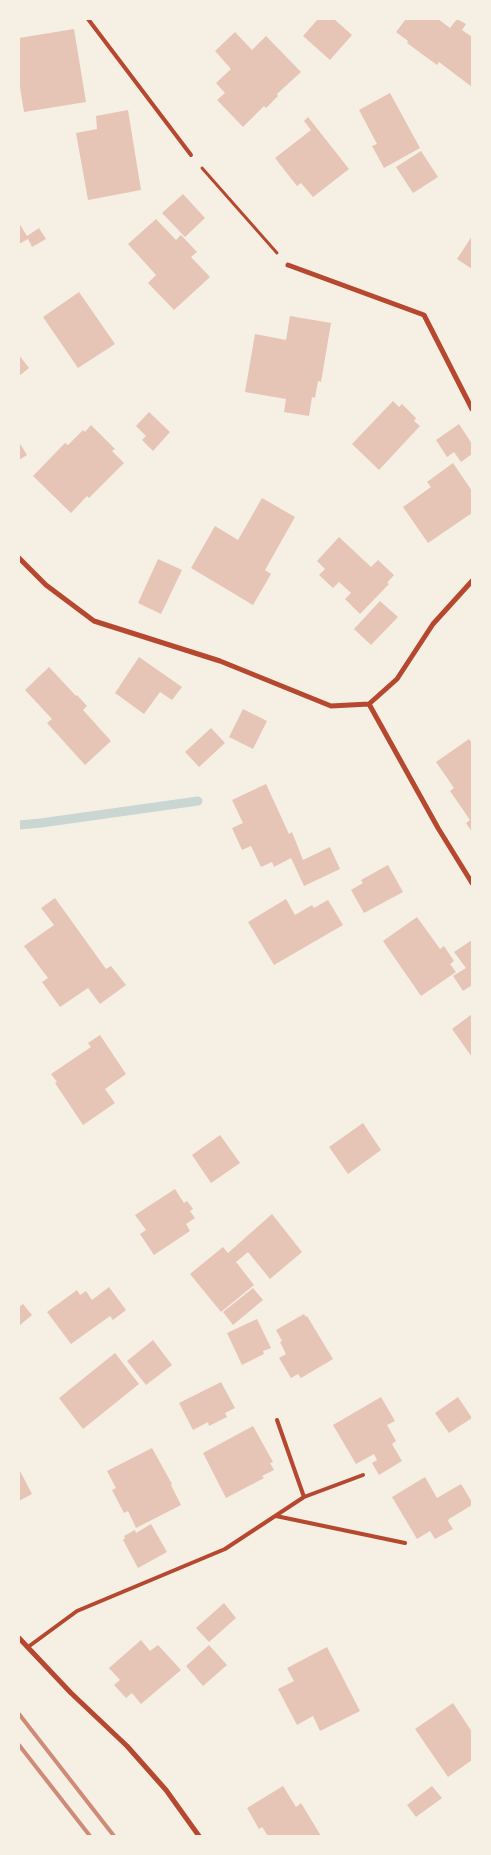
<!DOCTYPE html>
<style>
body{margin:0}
#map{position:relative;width:491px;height:1855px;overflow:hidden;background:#f6efe4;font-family:"PT Sans",sans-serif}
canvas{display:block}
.frame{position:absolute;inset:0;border:20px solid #f6efe4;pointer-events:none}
</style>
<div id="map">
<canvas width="491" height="1855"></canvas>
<div class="frame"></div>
</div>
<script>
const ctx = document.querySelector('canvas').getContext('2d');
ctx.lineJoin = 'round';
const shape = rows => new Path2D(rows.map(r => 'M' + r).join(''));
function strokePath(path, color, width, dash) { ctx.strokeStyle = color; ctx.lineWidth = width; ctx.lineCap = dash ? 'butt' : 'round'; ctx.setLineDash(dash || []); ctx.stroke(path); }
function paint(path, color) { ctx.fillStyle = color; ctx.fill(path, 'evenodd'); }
strokePath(shape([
 [19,825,41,823,198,801]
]), '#c9d6d2', 9);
paint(shape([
 [318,19,334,19,352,35,330,60,303,36],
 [406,19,438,19,450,28,457,19,466,24,462,30,472,37,472,87,439,62,437,65,407,43,408,41,396,32],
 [74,29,86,102,24,112,19,81,19,38],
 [235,32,252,50,266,36,301,72,277,94,278,96,266,108,264,106,243,127,217,100,225,93,216,83,231,69,215,51],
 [390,93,420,148,384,168,372,146,377,144,359,110],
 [128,110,141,190,88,200,76,133,97,129,96,116],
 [308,117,349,169,313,197,301,183,297,186,275,158,311,130,304,121],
 [421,151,438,177,413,193,396,167],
 [183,194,205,218,185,237,162,213],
 [156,219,176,240,181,235,197,252,191,257,210,277,174,310,148,283,156,275,128,244],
 [19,223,27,236,39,228,46,239,32,247,28,239,19,244],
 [472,236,472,269,457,259],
 [79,292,115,344,78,368,43,317],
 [290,316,331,323,321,382,318,381,315,398,312,397,309,416,284,412,286,399,245,392,255,334,286,340],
 [19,355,29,368,19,376],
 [393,401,399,407,402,404,416,418,414,421,420,426,379,470,352,444],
 [149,412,170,432,153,451,142,440,146,436,136,426],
 [459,424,472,444,472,454,461,462,454,452,447,457,436,440],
 [91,425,115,449,112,451,124,463,89,498,87,496,71,513,33,476,65,443,68,445,83,430,85,432],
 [19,442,27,455,19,460],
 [453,463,472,491,472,513,428,543,403,507,431,487,427,482],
 [262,498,295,517,265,570,271,574,253,605,191,568,215,526,238,540],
 [339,537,371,567,378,560,394,575,387,583,389,584,360,614,345,599,351,593,339,582,333,588,319,575,325,569,317,561],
 [158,559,182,570,161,614,138,603],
 [380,601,398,617,371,645,354,629],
 [139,657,182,687,172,700,160,692,144,714,115,693],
 [49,667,76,696,77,695,87,706,83,710,111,741,85,765,47,723,52,719,25,690],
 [243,709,267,721,253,749,229,737],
 [211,728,225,743,199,767,185,752],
 [469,739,472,743,472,832,466,823,470,820,450,791,454,788,436,762],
 [266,784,289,834,292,832,303,860,330,847,340,869,304,886,291,858,274,867,272,862,261,867,251,846,242,850,232,828,243,823,232,800],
 [388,865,403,892,364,913,351,890,363,883,361,880],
 [55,898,106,969,111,966,126,985,100,1004,88,988,60,1007,42,982,48,978,24,946,54,925,41,908],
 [286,899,295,915,312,905,314,908,328,900,343,925,274,965,248,922],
 [417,917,440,949,444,946,454,961,450,964,456,972,421,996,383,941],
 [472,940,472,985,463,991,453,976,466,968,454,952],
 [472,1014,472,1057,452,1029],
 [100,1035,126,1074,105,1089,115,1103,83,1125,55,1083,57,1082,51,1074,91,1047,88,1043],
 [363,1123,381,1150,348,1174,329,1147],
 [220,1135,240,1163,211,1183,192,1155],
 [175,1189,184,1203,187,1201,193,1209,190,1211,195,1218,186,1224,190,1231,154,1255,140,1234,146,1230,135,1215],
 [272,1214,302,1252,270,1279,248,1252,236,1262,254,1285,221,1312,190,1274,223,1247,228,1253],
 [109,1287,126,1310,113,1320,110,1316,71,1344,47,1312,77,1290,80,1295,86,1291,92,1300],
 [253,1288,263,1300,233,1325,223,1312],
 [23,1304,32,1315,19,1326,19,1307],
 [304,1314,306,1317,307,1316,333,1359,301,1378,298,1374,291,1378,279,1358,286,1354,280,1342,282,1341,276,1330],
 [257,1319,271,1348,263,1351,264,1354,242,1365,227,1333],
 [153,1340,172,1365,146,1385,127,1361],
 [115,1353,139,1384,83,1429,59,1398],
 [221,1382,235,1408,225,1413,227,1417,209,1426,208,1422,193,1430,179,1403],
 [381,1397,395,1421,387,1425,396,1441,392,1444,402,1461,379,1475,372,1463,377,1460,374,1454,356,1464,333,1425],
 [458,1397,472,1418,449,1433,435,1413],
 [253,1426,273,1462,270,1463,274,1470,262,1476,264,1478,226,1498,203,1453],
 [152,1448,172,1484,171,1485,181,1505,136,1528,128,1511,124,1513,112,1490,116,1488,107,1471],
 [19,1469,32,1494,19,1501],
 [425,1477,437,1498,461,1484,472,1502,472,1505,449,1519,448,1521,453,1529,435,1539,430,1531,417,1539,392,1497],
 [151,1524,167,1552,138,1568,123,1540,125,1538,124,1536,135,1530,136,1533],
 [224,1603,236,1618,209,1642,196,1628],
 [141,1640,150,1651,158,1645,181,1670,141,1704,132,1693,126,1698,114,1685,120,1680,109,1668],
 [209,1645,227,1665,203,1686,186,1666],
 [327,1647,360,1711,320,1731,313,1716,297,1725,278,1689,294,1681,287,1668],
 [453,1703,472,1732,472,1760,448,1777,415,1729],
 [283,1786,296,1807,301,1803,321,1836,268,1836,262,1827,259,1829,247,1808],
 [432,1786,442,1798,416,1817,407,1805]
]), '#e6c5b7');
strokePath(shape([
 [202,168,277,253]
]), '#b5482f', 3);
strokePath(shape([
 [88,19,191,155],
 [304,1497,363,1475],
 [276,1516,405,1543],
 [28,1647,77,1611,225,1549,304,1497,277,1420]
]), '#b5482f', 4);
strokePath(shape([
 [288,265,424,315,472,409],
 [19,558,46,585,94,621,220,661,331,706,369,704],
 [369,704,438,828,472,883],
 [369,704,397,679,433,624,472,581],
 [19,1638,71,1693,127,1746,166,1790,199,1836]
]), '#b5482f', 5);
strokePath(shape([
 [19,1714,114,1836],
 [19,1745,90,1836]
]), '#cf8b77', 4);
</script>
